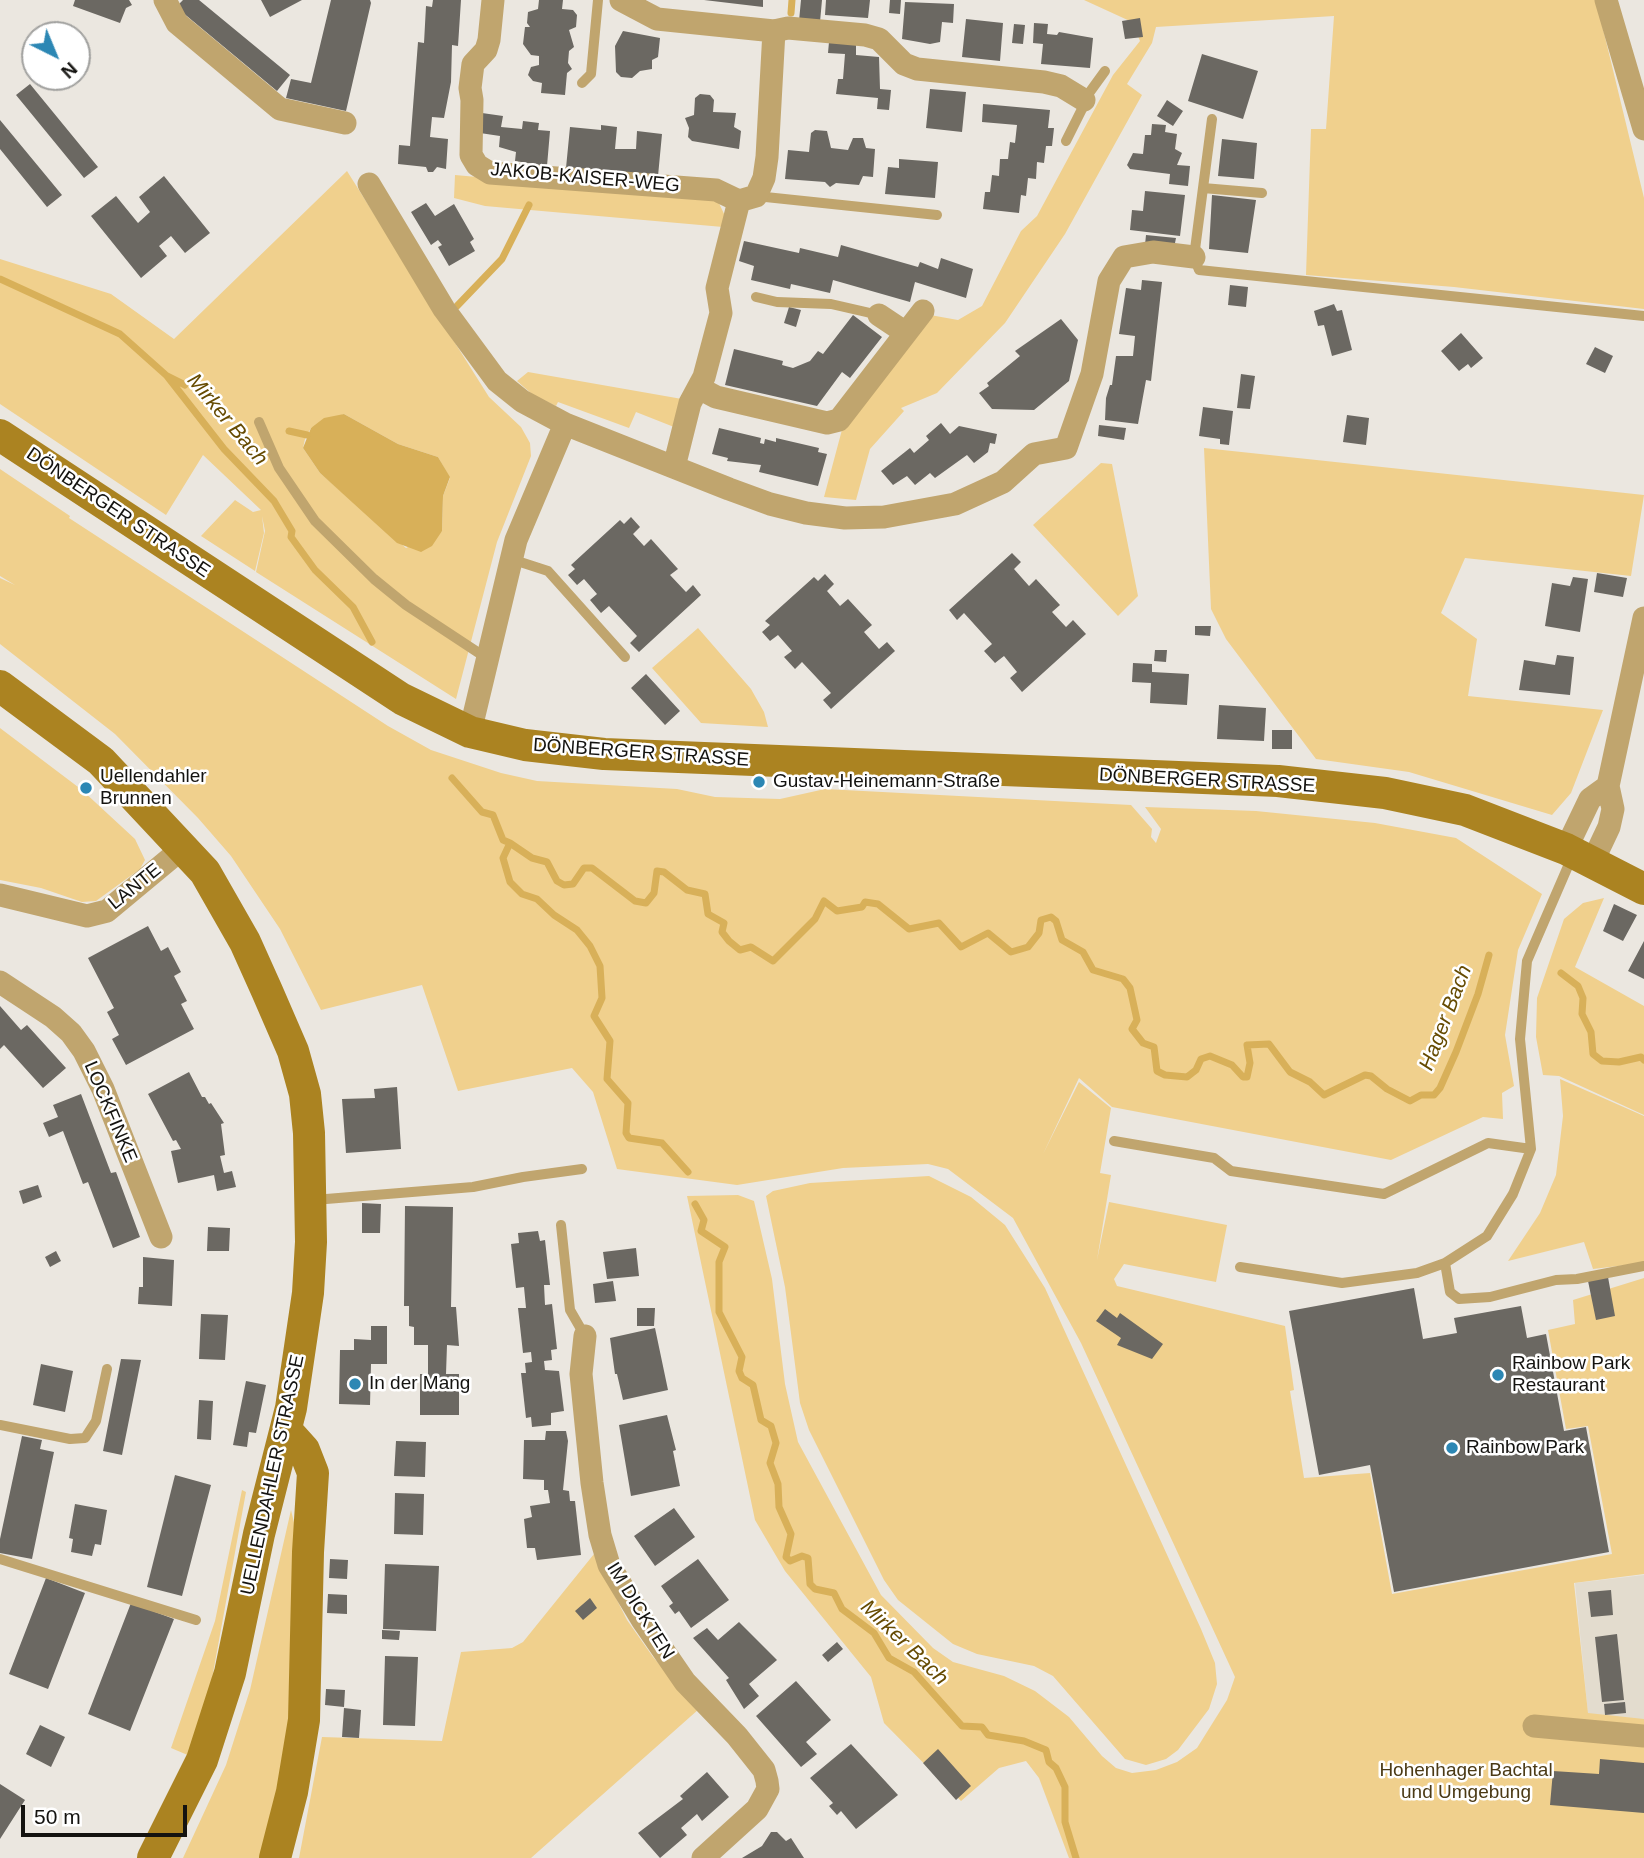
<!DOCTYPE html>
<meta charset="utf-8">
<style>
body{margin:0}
#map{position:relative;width:1644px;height:1858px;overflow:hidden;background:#ebe7e0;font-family:Arial,sans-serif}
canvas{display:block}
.north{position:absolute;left:21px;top:21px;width:70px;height:70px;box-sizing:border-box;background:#fff;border:2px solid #a1a19f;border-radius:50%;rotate:137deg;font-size:19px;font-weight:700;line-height:28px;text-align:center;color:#141310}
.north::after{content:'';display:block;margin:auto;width:24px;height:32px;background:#2c87b4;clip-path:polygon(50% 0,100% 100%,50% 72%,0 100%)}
.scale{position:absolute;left:21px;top:1805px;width:166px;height:32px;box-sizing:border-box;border:4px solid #141310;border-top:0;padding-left:9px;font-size:21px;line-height:24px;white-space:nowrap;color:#141310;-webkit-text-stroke:5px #fff;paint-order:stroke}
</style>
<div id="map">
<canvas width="1644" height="1858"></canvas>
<div class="north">N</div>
<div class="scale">50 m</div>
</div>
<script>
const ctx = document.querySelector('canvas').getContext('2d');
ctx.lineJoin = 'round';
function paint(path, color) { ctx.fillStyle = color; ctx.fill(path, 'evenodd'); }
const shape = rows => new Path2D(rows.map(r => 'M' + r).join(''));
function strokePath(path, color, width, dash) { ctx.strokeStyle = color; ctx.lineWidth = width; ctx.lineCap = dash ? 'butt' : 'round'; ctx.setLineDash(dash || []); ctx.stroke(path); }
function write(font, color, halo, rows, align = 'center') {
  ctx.font = font + ' Arial,sans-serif'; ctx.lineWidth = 5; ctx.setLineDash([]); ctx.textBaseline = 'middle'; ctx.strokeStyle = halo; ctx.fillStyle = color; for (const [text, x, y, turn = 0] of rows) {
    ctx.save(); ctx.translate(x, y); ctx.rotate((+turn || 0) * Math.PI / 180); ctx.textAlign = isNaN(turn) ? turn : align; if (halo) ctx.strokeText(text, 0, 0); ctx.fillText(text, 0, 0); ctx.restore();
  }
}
paint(shape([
 [1644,1575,1644,1840,1588,1714,1575,1583]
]), '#e3dcce');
paint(shape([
 [1084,0,1596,0,1644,198,1644,309,1454,287,1306,275,1311,129,1326,129,1334,16,1156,27,1152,43,1127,84,1142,95,1065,234,1005,323,937,393,901,408,904,411,870,449,856,500,824,497,843,426,930,315,958,320,982,306,1021,231,1037,216,1113,75,1140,41,1132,22],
 [347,171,489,397,521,427,530,443,531,456,497,542,456,699,256,572,265,531,262,516,264,533,255,571,201,536,235,500,253,512,261,510,203,455,166,515,0,404,0,259,111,294,174,339],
 [344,414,398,444,438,457,450,478,443,496,442,531,406,548,320,473,303,448,305,439,311,428],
 [455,175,709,198,718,201,725,216,723,227,485,206,454,198],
 [528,372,682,399,674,427,636,412,629,428,558,402,556,406,533,395,517,381],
 [1204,448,1644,495,1631,576,1465,558,1441,613,1477,639,1468,696,1603,710,1571,793,1552,815,1409,772,1316,759,1226,639,1211,609],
 [1101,463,1112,464,1138,596,1118,616,1033,525],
 [0,469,70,516,69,518,388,726,431,750,501,773,537,781,677,789,715,797,780,799,825,789,1131,805,1152,829,1151,837,1156,843,1161,829,1145,807,1256,811,1375,823,1456,838,1542,894,1518,950,1505,1035,1514,1086,1502,1093,1503,1119,1483,1117,1391,1160,1112,1107,1079,1078,1043,1154,1079,1082,1111,1108,1100,1173,1111,1175,1097,1260,1109,1202,1227,1225,1216,1282,1124,1264,1114,1279,1117,1286,1285,1326,1294,1390,1290,1391,1304,1478,1370,1473,1392,1594,1612,1554,1588,1426,1566,1429,1548,1330,1575,1324,1573,1300,1644,1278,1644,1574,1574,1583,1588,1713,1644,1719,1644,1858,1069,1858,1039,1778,1026,1761,999,1768,961,1801,884,1723,871,1677,785,1571,755,1520,687,1196,738,1195,754,1201,772,1279,785,1384,798,1442,881,1595,933,1648,953,1662,1004,1676,1035,1691,1069,1717,1102,1756,1116,1768,1132,1773,1156,1770,1177,1762,1197,1748,1227,1700,1235,1677,1081,1343,1013,1218,948,1169,928,1164,843,1168,737,1185,617,1169,593,1092,572,1068,458,1091,422,985,321,1010,280,929,231,856,198,818,115,734,0,644,0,578,15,585,0,576],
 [698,628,751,689,764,712,768,727,701,723,652,668],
 [0,728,82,790,135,839,145,860,140,869,96,901,82,902,41,888,0,880],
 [1604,898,1575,967,1644,1006,1644,1115,1559,1076,1543,1075,1536,1037,1537,998,1564,919,1583,903],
 [1560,1079,1644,1116,1644,1263,1593,1269,1584,1242,1508,1261,1540,1213,1556,1175,1563,1116],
 [929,1176,971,1197,1005,1225,1045,1288,1201,1629,1215,1663,1217,1684,1209,1709,1178,1750,1166,1759,1146,1765,1125,1759,1053,1676,1034,1666,977,1654,953,1644,898,1600,884,1580,809,1430,800,1403,785,1287,766,1196,773,1191,810,1183],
 [242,1490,246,1492,209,1695,190,1756,171,1748,215,1621],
 [291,1510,298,1539,299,1684,263,1858,183,1858,226,1765,250,1690],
 [594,1554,627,1620,653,1657,699,1709,531,1858,299,1858,322,1737,442,1741,461,1652,512,1648,523,1642]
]), '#f0d08d');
paint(shape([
 [344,414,398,444,438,457,450,477,443,496,442,531,432,546,421,552,397,543,320,473,303,448,311,428,324,418]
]), '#d8b059');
strokePath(shape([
 [791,13,792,0],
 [0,279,120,334,167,376,224,449,274,501,292,531,291,537,315,570,353,607,372,642],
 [457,306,502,259,529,205],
 [167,376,185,385],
 [289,431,307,435],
 [452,778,482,812,493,815,503,840,510,843,503,858,510,882,522,894,537,899,554,915,577,930,590,946,600,966,602,998,594,1016,610,1041,607,1079,628,1103,626,1133,629,1138,662,1143,688,1172],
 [510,843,532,858,547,862,557,881,564,885,573,884,584,868,592,868,635,901,646,903,654,893,657,871,664,872,687,890,705,894,708,914,724,923,722,932,729,941,740,950,751,947,773,961,815,919,824,901,837,911,862,907,865,902,878,904,909,929,939,923,961,947,988,933,1011,952,1028,947,1039,933,1041,920,1051,917,1056,921,1062,940,1083,952,1093,970,1123,979,1130,988,1137,1020,1132,1029,1143,1043,1154,1047,1157,1071,1165,1075,1187,1077,1196,1070,1201,1059,1210,1056,1232,1065,1243,1077,1247,1077,1250,1063,1247,1045,1269,1044,1290,1072,1310,1082,1324,1095,1365,1075,1371,1076,1387,1089,1410,1101,1421,1095,1434,1095,1440,1088,1456,1052,1478,994,1489,955],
 [1561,973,1578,986,1583,998,1582,1014,1591,1032,1593,1054,1602,1061,1619,1062,1641,1057,1644,1060],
 [695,1204,704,1220,701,1231,725,1247,719,1262,719,1312,742,1357,739,1371,742,1378,753,1385,761,1420,771,1426,776,1443,770,1463,778,1484,779,1507,791,1534,786,1557,790,1561,802,1556,808,1558,810,1584,815,1589,834,1593,842,1609,874,1633,889,1658,914,1672,962,1726,982,1727,988,1735,1024,1741,1046,1750,1049,1762,1056,1768,1065,1787,1065,1822,1076,1858]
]), '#d8b059', 7);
paint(shape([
 [75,0,129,0,132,5,126,8,120,23,73,6],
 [183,0,199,0,290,75,277,91,176,7],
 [261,0,302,0,270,17],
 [331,0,370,0,371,3,346,111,286,98,291,79,311,83],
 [433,0,461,0,458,46,452,45,451,82,444,118,432,117,430,137,448,139,446,169,437,167,433,172,428,172,426,167,398,164,399,145,410,146,418,42,424,43,426,6,432,7],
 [539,0,563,0,562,9,573,10,577,15,576,27,569,30,574,47,569,51,568,63,572,69,567,73,565,95,541,93,542,83,533,81,528,75,531,67,539,65,539,56,531,55,523,44,525,27,530,27,527,23,528,12,538,9],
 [704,0,763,0,763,7],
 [801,0,822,0,820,22,799,21],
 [826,0,870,0,868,18,825,15],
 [890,0,901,0,900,14,889,13],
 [905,2,954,4,953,23,942,22,940,42,930,44,902,39],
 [1140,18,1143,37,1125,39,1122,21],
 [966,19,1003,23,1000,61,962,57],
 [1034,23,1048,24,1047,34,1057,35,1059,32,1093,38,1090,68,1041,64,1043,44,1033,43],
 [1014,24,1025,25,1023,44,1012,43],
 [623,31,660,38,658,57,652,60,652,69,640,71,632,78,621,77,616,72,615,46],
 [829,42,856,44,856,55,879,57,880,89,891,90,889,110,877,109,878,98,836,94,838,79,843,79,845,54,828,53],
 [1202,54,1258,71,1243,119,1188,101],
 [30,84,98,167,84,178,16,95],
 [930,89,966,92,962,132,926,128],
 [700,94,710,95,714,100,713,112,736,113,734,127,741,131,739,149,692,141,688,137,689,128,685,118,694,115,695,98],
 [1167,100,1183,111,1173,126,1157,116],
 [983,104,1050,110,1048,128,1054,128,1052,146,1046,146,1044,163,1037,162,1036,179,1028,178,1026,196,1021,195,1019,213,983,209,985,192,990,192,992,175,999,176,1000,159,1008,159,1010,142,1015,143,1017,125,982,122],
 [482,113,503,116,501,127,522,129,523,121,539,123,538,130,550,131,547,166,515,161,516,152,499,147,500,136,480,133],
 [0,120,62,195,47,207,0,149],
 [1152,124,1166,125,1165,132,1177,134,1175,149,1182,153,1177,165,1190,166,1188,186,1169,184,1170,174,1130,169,1127,165,1133,153,1143,154,1145,135,1151,135],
 [601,125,617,127,615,149,636,149,637,131,662,134,658,176,566,168,570,127,601,130],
 [815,130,827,131,831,148,848,150,853,138,863,138,866,148,875,149,873,177,863,176,859,185,836,183,830,187,825,182,785,179,788,150,809,152,811,133],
 [1222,139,1257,143,1254,179,1218,176],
 [899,159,938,162,935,198,885,194,888,167,899,168],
 [164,176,210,233,185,253,171,236,159,246,167,256,141,278,91,216,116,196,138,223,150,212,139,197],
 [1145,191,1185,195,1180,236,1130,230,1132,210,1143,211],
 [1212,195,1256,200,1248,253,1209,249],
 [426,203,435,216,454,204,474,239,470,242,475,251,449,266,438,247,442,245,438,240,431,245,411,212],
 [1146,235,1176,238,1174,248,1145,245],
 [744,241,799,253,800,248,838,257,841,245,918,267,920,262,938,269,941,258,973,269,966,298,915,282,910,302,833,280,830,293,791,284,790,289,751,280,754,266,739,261],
 [1142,280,1162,282,1151,381,1146,380,1138,424,1105,420,1106,398,1110,385,1112,385,1116,356,1133,356,1135,336,1119,334,1126,288,1141,290],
 [1230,285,1248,287,1246,307,1228,305],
 [1334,304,1337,311,1342,310,1352,350,1332,356,1324,325,1318,326,1314,311],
 [789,307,801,310,796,327,784,323],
 [853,315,882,337,850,378,842,372,817,406,725,385,734,349,783,361,782,365,793,368,810,361,818,351,823,354],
 [1061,319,1078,340,1069,381,1034,410,992,409,979,393,989,386,987,383,1020,356,1015,351],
 [1461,333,1483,358,1471,368,1468,364,1459,371,1441,351],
 [1595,347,1613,356,1605,373,1586,364],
 [1241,374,1255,376,1250,409,1237,408],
 [1203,407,1233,411,1229,445,1220,444,1220,439,1199,436],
 [1347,415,1369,418,1366,445,1343,442],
 [941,423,950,434,959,426,997,434,995,444,990,443,988,452,974,463,967,455,935,478,930,473,915,485,907,476,893,485,881,471,910,448,914,453,929,440,926,436],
 [1099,425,1126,428,1124,440,1098,436],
 [719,428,761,438,760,443,764,444,765,439,776,442,776,438,819,448,818,452,827,454,818,486,759,472,761,465,727,461,728,458,712,454],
 [631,517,640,527,633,534,644,546,651,539,678,569,670,575,686,592,693,585,701,595,639,652,630,643,637,636,609,606,601,613,590,600,597,594,584,579,577,585,568,575,575,569,571,565,620,520,624,524],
 [1012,553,1021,562,1014,569,1029,586,1036,579,1060,605,1052,612,1066,627,1073,620,1086,634,1022,692,1010,678,1017,672,1004,656,995,663,984,651,992,644,964,613,957,620,949,610],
 [1597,573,1627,578,1623,597,1594,592],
 [825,574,834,584,827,591,840,606,848,599,872,625,864,632,879,649,887,642,895,651,831,709,823,700,831,693,802,662,795,669,784,657,792,651,778,635,770,641,762,632,770,625,765,621,814,577,818,581],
 [1573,577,1588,579,1580,632,1545,626,1552,583,1570,586],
 [1195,626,1211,626,1210,636,1195,635],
 [1155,650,1167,650,1166,662,1154,661],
 [1557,655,1574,657,1570,695,1519,690,1524,660,1555,665],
 [1133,663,1152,664,1152,672,1189,674,1187,705,1150,703,1151,683,1132,682],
 [646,674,680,711,665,725,631,688],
 [1219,705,1266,708,1264,741,1217,739],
 [1272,730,1292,730,1292,749,1272,749],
 [1614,904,1637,915,1623,941,1603,931],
 [148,926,161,951,168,947,181,972,174,976,187,1001,181,1004,194,1029,126,1065,112,1039,119,1035,107,1012,114,1008,88,958],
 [1644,941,1644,979,1628,971],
 [0,1006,21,1030,27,1025,66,1068,43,1088,4,1045,0,1049],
 [189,1072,202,1097,205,1097,209,1104,211,1103,224,1123,221,1124,225,1155,220,1156,224,1173,232,1171,236,1187,217,1191,214,1175,178,1183,171,1151,181,1149,176,1140,173,1141,148,1094],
 [397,1087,401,1149,346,1153,342,1099,375,1098,374,1089],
 [81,1094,111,1173,116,1172,140,1237,113,1248,88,1182,83,1184,63,1131,49,1137,43,1123,58,1117,53,1105],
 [38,1185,42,1197,23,1204,19,1191],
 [362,1203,381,1204,380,1233,362,1233],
 [405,1206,453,1207,451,1307,456,1307,459,1346,447,1345,446,1374,459,1374,459,1415,420,1415,420,1374,428,1374,428,1345,414,1345,414,1327,409,1326,409,1306,404,1306],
 [208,1227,230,1228,229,1251,207,1251],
 [538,1231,540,1241,545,1240,550,1285,544,1285,545,1305,552,1304,557,1349,551,1350,552,1360,544,1361,545,1370,559,1371,564,1411,551,1413,551,1425,532,1427,531,1417,526,1418,521,1373,526,1373,525,1363,532,1362,531,1352,523,1353,518,1308,526,1308,524,1287,516,1288,511,1244,519,1243,518,1233],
 [636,1248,639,1276,607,1279,603,1252],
 [56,1251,61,1261,50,1267,45,1257],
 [143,1257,174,1260,172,1306,138,1304,139,1287,143,1287],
 [1608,1277,1615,1316,1596,1320,1588,1281],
 [613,1281,616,1301,595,1303,593,1284],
 [1414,1288,1423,1339,1457,1333,1454,1318,1521,1306,1527,1338,1546,1334,1564,1431,1586,1427,1609,1552,1394,1592,1370,1465,1319,1475,1289,1311],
 [637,1308,655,1308,654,1326,637,1326],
 [1105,1309,1117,1318,1120,1313,1163,1344,1152,1359,1117,1345,1121,1338,1096,1321],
 [201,1314,228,1315,225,1360,199,1359],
 [371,1326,387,1326,387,1364,371,1364,370,1405,339,1404,340,1350,354,1350,354,1339,371,1340],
 [655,1328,668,1390,623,1400,617,1374,615,1374,610,1338],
 [121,1359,141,1360,122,1455,103,1451],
 [41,1364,73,1371,65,1412,33,1405],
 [246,1381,266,1385,256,1433,249,1432,247,1447,233,1445],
 [199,1400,213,1401,211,1440,197,1439],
 [667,1415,676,1450,673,1451,680,1486,631,1496,619,1425],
 [546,1431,566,1431,568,1441,563,1490,569,1491,570,1501,575,1501,581,1555,537,1560,535,1548,527,1548,524,1519,532,1517,530,1506,550,1503,548,1490,544,1490,544,1480,523,1479,524,1440,545,1440],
 [22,1436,42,1440,40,1449,54,1452,32,1559,0,1553,0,1539],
 [396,1441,426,1442,425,1477,394,1476],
 [175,1475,211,1485,182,1596,147,1587],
 [395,1493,424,1494,423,1535,394,1534],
 [75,1504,107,1510,101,1545,95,1544,92,1556,71,1552,73,1539,69,1538],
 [674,1508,695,1537,655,1566,634,1536],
 [330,1559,348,1560,347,1579,329,1578],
 [698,1559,729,1600,691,1628,679,1611,675,1614,669,1606,673,1603,661,1586],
 [385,1564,439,1566,436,1631,383,1629],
 [46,1578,85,1593,48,1689,9,1674],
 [1611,1590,1613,1615,1591,1617,1588,1592],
 [328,1594,347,1595,347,1614,327,1613],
 [590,1598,597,1608,583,1620,575,1611],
 [131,1603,174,1619,130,1731,88,1714],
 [739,1622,777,1660,749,1684,759,1696,744,1709,726,1680,729,1678,693,1638,707,1628,718,1640],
 [382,1630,400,1631,399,1640,382,1639],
 [1617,1634,1624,1700,1602,1702,1595,1637],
 [837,1642,843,1649,828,1662,822,1655],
 [385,1656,418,1657,415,1726,383,1725],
 [796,1681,831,1720,806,1742,817,1754,801,1767,756,1716],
 [326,1689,345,1690,344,1707,325,1705],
 [1625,1702,1626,1713,1605,1715,1604,1704],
 [344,1708,361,1710,359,1738,342,1737],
 [40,1725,65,1737,51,1767,26,1754],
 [851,1744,898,1795,856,1829,841,1811,837,1815,829,1806,833,1803,810,1778],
 [938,1749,971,1786,956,1800,923,1763],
 [1600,1759,1644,1763,1644,1813,1550,1805,1553,1771,1599,1774],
 [707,1772,729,1797,702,1821,697,1814,681,1828,687,1835,660,1858,638,1833,683,1799,680,1796],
 [0,1784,25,1800,0,1839],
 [771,1832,777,1832,786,1841,791,1838,804,1858,742,1858,762,1846]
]), '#6b6862');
strokePath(shape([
 [582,83,591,74,598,0],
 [1212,119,1194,257,1199,270,1644,316],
 [1066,141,1083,107,1084,100,1105,71],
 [1203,188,1262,193],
 [756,196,937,215],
 [756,297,777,302,831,304,879,315],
 [259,422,279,468,315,521,374,579,406,605,488,659],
 [511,559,548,571,625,657],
 [1114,1141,1214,1158,1231,1171,1384,1194,1488,1143,1531,1149],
 [314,1200,473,1187,523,1177,582,1169],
 [561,1225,570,1310,585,1336],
 [1445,1263,1450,1292,1459,1299,1490,1297,1556,1280,1577,1279,1644,1266],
 [1240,1267,1342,1283,1417,1273,1445,1263,1487,1236,1513,1194,1531,1149,1520,1039,1527,961,1572,857],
 [0,1425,70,1439,85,1438,96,1421,107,1369],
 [0,1559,196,1620]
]), '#c0a56e', 10);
strokePath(shape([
 [165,0,177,23,280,109,345,123],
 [493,0,489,40,486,50,473,64,470,88,472,100,471,155,477,165,490,173,716,190,739,201,756,196,764,178,767,157,774,31,788,28,865,35,879,39,904,64,917,69,1044,82,1061,86,1084,100],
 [621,0,657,19,774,31],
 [1606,0,1644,129],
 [369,184,444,309,497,381,522,401,565,424],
 [879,315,906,333],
 [699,388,716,397,827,423,839,420,923,311],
 [674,467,690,403,704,377,721,313,717,288,739,201],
 [470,732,516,540,565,424,729,489,770,504,806,513,845,518,884,517,955,504,1003,482,1034,454,1066,448,1092,374,1109,281,1124,257,1153,252,1194,257],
 [1566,849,1590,799,1608,786],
 [1592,863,1609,827,1613,809,1608,786,1644,618],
 [0,895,87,916,107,911,184,847],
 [0,982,53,1017,71,1033,84,1051,103,1089,161,1237],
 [585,1336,581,1374,592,1483,600,1535,609,1565,643,1621,685,1682,737,1736,764,1770,767,1781,768,1789,757,1809,703,1858],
 [1534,1726,1644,1736]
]), '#c0a56e', 23);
strokePath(shape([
 [0,435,402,699,470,732,525,745,604,754,1278,781,1385,793,1465,810,1566,849,1644,889],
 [0,686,101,761,205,872,245,942,267,991,293,1051,305,1094,309,1133,311,1242,308,1293,291,1408,259,1534,230,1673,202,1760,153,1858],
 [275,1858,292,1792,304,1720,308,1552,313,1473,304,1450,286,1430]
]), '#ab8321', 32);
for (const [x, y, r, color] of [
 [759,782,7,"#2c87b4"],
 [86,788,7,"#2c87b4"],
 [1498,1375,7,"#2c87b4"],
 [355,1384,7,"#2c87b4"],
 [1452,1448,7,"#2c87b4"]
]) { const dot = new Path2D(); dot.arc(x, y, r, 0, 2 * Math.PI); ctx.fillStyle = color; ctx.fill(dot); strokePath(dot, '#fff', 2.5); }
write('19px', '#141310', '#fff', [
 ["JAKOB-KAISER-WEG",585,178,5],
 ["DÖNBERGER STRASSE",118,513,34],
 ["DÖNBERGER STRASSE",641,753,4],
 ["DÖNBERGER STRASSE",1207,781,3],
 ["LANTE",135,887,-39],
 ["LOCKFINKE",110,1112,67],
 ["UELLENDAHLER STRASSE",273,1475,-78],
 ["IM DICKTEN",640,1611,58]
]);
write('19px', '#141310', '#fff', [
 ["Uellendahler",100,777],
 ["Brunnen",100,799],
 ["Gustav-Heinemann-Straße",773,782],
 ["Rainbow Park",1512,1364],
 ["Restaurant",1512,1386],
 ["In der Mang",369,1384],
 ["Rainbow Park",1466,1448]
], 'left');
write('19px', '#4b3a15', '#fff', [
 ["Hohenhager Bachtal",1466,1771],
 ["und Umgebung",1466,1793]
]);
write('italic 21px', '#664b02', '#fff', [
 ["Mirker Bach",227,420,50],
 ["Hager Bach",1446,1018,-69],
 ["Mirker Bach",904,1643,44]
]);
</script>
